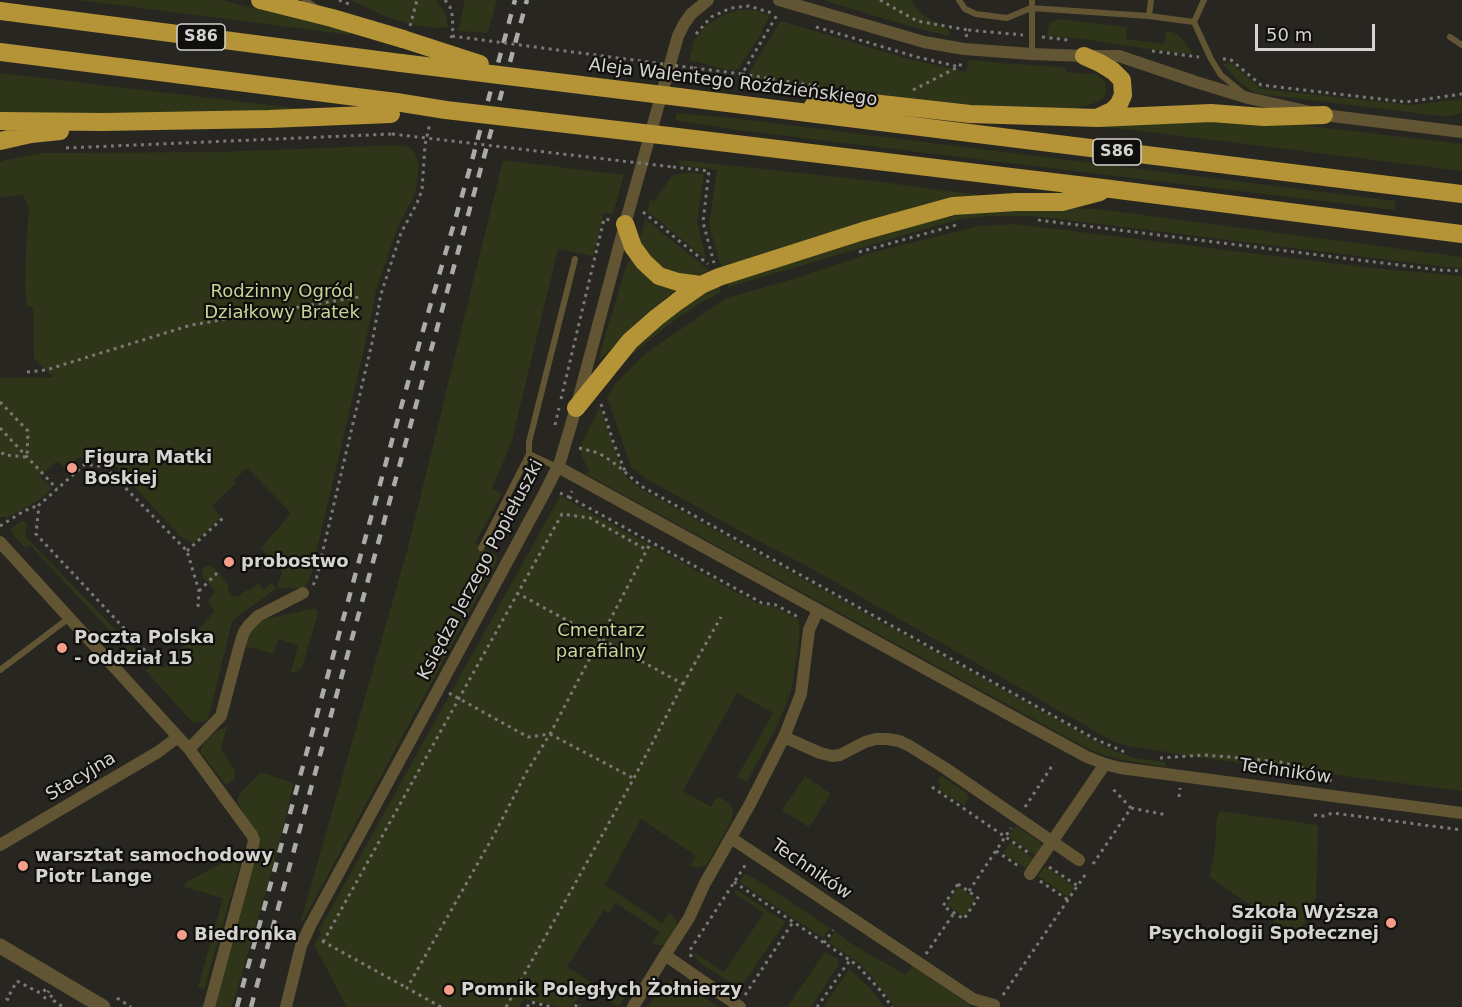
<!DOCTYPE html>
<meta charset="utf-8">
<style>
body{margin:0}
#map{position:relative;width:1462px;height:1007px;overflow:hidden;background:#282621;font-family:"DejaVu Sans",sans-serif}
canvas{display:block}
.scale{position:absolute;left:1255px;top:24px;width:120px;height:27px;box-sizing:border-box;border:3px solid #d4d3d0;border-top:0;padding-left:8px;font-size:18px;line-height:21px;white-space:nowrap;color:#d4d3d0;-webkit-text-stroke:4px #100f0d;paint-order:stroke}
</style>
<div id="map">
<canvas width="1462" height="1007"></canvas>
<div class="scale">50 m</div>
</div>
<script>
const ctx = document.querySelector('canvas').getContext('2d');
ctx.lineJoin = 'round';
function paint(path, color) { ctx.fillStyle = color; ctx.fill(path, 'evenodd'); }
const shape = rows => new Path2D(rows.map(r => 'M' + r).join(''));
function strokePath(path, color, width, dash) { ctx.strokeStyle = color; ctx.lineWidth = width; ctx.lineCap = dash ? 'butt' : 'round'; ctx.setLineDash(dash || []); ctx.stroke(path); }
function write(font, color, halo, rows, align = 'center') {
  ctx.font = font + ' "DejaVu Sans",sans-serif'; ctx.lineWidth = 4.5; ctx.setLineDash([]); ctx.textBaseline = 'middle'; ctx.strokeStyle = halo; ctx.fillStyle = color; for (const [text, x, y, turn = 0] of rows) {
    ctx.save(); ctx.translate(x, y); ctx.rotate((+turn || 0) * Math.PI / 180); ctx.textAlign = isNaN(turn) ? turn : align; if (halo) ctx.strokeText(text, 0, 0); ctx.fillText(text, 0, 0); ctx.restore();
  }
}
paint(shape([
 [79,0,221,0,350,32,351,35],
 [350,0,436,0,446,15,448,27,436,28,414,25,387,17],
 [465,0,497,0,489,29,487,33,458,31],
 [823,0,913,0,912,2,922,14,949,31,948,36,895,22],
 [738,10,755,10,770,15,762,30,763,31,739,68,736,70,724,69,689,60,694,41,705,26,723,15],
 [1060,19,1127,27,1126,39,1164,44,1166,31,1172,32,1177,34,1180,37,1193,53,1189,54,1127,46,1083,39,1048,36,1047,32,1049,25,1055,20],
 [781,21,909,59,966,72,969,60,999,63,1065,67,1066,72,1097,74,1105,82,1106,90,1104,97,1098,102,1070,110,912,103,748,81,750,71],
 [1230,62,1261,89,1411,105,1462,99,1462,113,1450,116,1441,116,1260,94,1251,91,1235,78,1223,64],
 [0,73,312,110,313,111,0,114],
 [677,113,732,118,1395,201,1395,210,737,130,675,120],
 [1269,121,1462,144,1462,171,1141,131,1082,125,1082,123],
 [397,145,409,147,415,153,419,165,416,189,412,200,398,226,376,291,367,336,310,579,306,585,303,588,277,588,238,616,232,622,208,720,193,723,146,671,153,664,164,668,215,611,207,602,215,591,202,575,202,570,206,566,212,566,228,584,228,590,233,596,238,597,245,591,250,590,258,583,264,589,272,583,277,588,282,571,261,548,291,513,247,468,234,480,236,483,212,506,221,517,193,544,179,535,111,461,78,458,65,468,57,461,40,476,52,489,39,500,8,517,0,517,0,378,53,377,34,359,33,307,27,306,25,290,26,247,29,210,23,194,0,198,0,163,6,160,42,153,219,152],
 [503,160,624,175,613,214,604,213,593,256,558,249,511,444,492,488,502,494,475,543,496,555,497,561,304,919,300,924,407,551],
 [679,160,874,181,980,195,886,216,721,267,709,224,717,170,679,165],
 [690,172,704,174,697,222,706,259,647,211,650,199,653,202,672,176],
 [1048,208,1098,209,1462,257,1462,269,1060,219,1027,216,991,216,963,219,942,224,729,287,727,282,894,231,940,219,963,214],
 [645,219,710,271,693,277,663,271,639,243],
 [1016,224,1372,268,1462,276,1462,791,1202,758,1129,746,1114,742,814,570,740,531,645,478,631,467,607,397,616,383,645,354,726,298,790,280,874,252,979,226],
 [630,259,633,259,677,289,639,320,600,360,599,358,603,343,626,267],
 [719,286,721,292,704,301,676,319,625,360,637,344,692,299],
 [600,407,622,469,625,476,641,489,1110,749,1134,758,1166,762,1166,767,1123,760,1107,756,1090,750,586,474,589,470,582,457,580,449,582,443],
 [560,496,747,598,761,605,775,607,799,620,799,641,791,692,775,730,747,782,737,777,773,713,737,693,683,791,711,807,716,798,719,797,728,802,733,808,732,819,709,861,705,866,696,868,690,866,696,856,641,819,605,885,662,923,669,913,676,920,676,927,665,945,657,945,653,942,659,932,615,903,609,913,604,910,567,966,615,999,619,993,623,996,624,999,618,1007,589,989,585,995,582,993,572,1007,560,1007,524,999,519,1007,347,1007,314,945,321,934,319,930],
 [21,521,24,521,27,524,25,536,138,653,136,659,30,545,25,548,13,535,11,529],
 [316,608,318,613,302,668,295,673,291,672,298,645,278,639,274,654,244,646,248,632,258,623,266,619],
 [227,726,221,748,235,771,234,780,226,785,200,752,204,743,214,733],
 [261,772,293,783,293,787,273,867,232,1007,214,1007,257,835,238,803,238,798,241,792],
 [805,776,831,794,809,827,782,810],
 [941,776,967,793,969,798,964,805,938,789,941,784,937,782],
 [1219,811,1318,825,1316,897,1311,913,1296,936,1272,931,1277,923,1209,877,1215,851,1216,824],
 [1016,826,1040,842,1042,848,1036,856,1008,836],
 [1011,842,1034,859,1027,869,1003,853],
 [244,851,204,989,198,987,223,898,184,887,185,883],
 [1045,866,1075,887,1068,897,1038,876],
 [745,873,767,886,830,928,823,938,739,882],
 [958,888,960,888,976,899,964,917,947,905],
 [737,890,785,922,740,989,700,963,692,952,701,957,724,972,764,913,734,893],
 [835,932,855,946,906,975,913,965,972,1007,895,1007,874,979,859,963,828,942],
 [825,952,838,959,839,964,811,1007,787,1007],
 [849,969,870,988,884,1007,823,1007],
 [670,980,674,980,683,983,719,1007,647,1007,661,986]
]), '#2e3519');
strokePath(shape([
 [339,0,349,4],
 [445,0,450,7,452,14,453,28,451,38],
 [880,0,917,21,968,30],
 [410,26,417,0],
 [816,27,917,57,960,67,961,61],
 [696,34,711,17,731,8,749,6,772,13],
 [966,37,968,30,1023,35],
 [1042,37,1068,40],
 [1152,51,1199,57],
 [1223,59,1230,59,1261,85,1406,102,1462,94],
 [694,68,742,74,777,15],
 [742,74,822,87],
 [913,90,958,67],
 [66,148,392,134],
 [673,167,709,171,703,222,714,263],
 [643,212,708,264],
 [1038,220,1439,270,1462,271],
 [859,252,960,224],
 [27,372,46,370,191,325,359,297],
 [561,399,604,219,611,220],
 [0,402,28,431,27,457,4,455,0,450],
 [601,404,614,444,625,471],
 [555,425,559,408],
 [0,428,57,489],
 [579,448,595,452,604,456,618,466,641,486,1095,739,1127,753],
 [560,493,569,497,572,491],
 [569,497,762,603,776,605,800,618],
 [0,526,24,511,39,505],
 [187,551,223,518],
 [313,585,316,580,372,343,381,294,401,233,417,203,422,190,425,145,430,123],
 [199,591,218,572],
 [150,656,36,534,39,505,85,464,105,467,187,551,199,591,198,607],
 [683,684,721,617],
 [449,693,528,737,550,734,633,778],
 [1160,758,1204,755,1242,758,1280,762,1303,768,1332,781],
 [932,787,1029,853],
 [1179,797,1180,788],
 [1025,807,1054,763],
 [1131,808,1167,815],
 [1314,815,1323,816,1333,813,1462,830],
 [996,851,1020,867],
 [1093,864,1131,808,1111,787],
 [1049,867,1078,886],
 [1040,881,1068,900],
 [734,882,857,965,880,990,892,1007],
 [958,884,978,898,964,919,943,906,958,884],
 [969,891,1011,828],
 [322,941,407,988],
 [323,942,562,514,590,518,647,550],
 [824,943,833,930],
 [926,954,954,913],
 [691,957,690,950,746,864],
 [17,981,38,992,42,993,46,989],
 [52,995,50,998,63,1007],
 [745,995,793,922],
 [1003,995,1087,872],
 [117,998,131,1007],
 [44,999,49,991],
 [9,1000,7,999,17,981],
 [441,1007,407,988,495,833,526,773,550,734,651,542],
 [506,1007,634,778,683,684,519,594],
 [527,1007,531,1002,552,1007],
 [575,1007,578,1003,580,1005],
 [817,1007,850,960]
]), '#7b7975', 3, [3, 4.5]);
strokePath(shape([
 [305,0,314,6],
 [959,0,965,9,976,14,1007,18,1031,8,1149,16,1194,22],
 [1032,0,1032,54],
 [1204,0,1194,22,1211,59,1221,75,1243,93],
 [1149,16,1151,0],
 [1450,37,1462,45],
 [529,454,557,467],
 [481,548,529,454,529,442,575,259],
 [0,670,69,618]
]), '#625533', 6);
strokePath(shape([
 [779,0,924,42,964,49,1032,54,1084,56,1119,56,1196,82,1248,98,1324,115,1462,132],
 [558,467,1028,725,1087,757,1105,764,1120,768,1462,813],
 [0,542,189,749,252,835,254,840,253,845,209,1007],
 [784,737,820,753,832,756,840,755,865,742,876,739,887,739,899,741,908,745,945,768,1079,860],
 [189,749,221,716,240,644,244,632,249,625,258,616,303,593],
 [731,838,973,999,994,1005],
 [0,845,158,752,178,737],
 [1030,874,1105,764],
 [286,1007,301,946,310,926,545,492,560,462,576,408,625,224,678,36,684,24,691,14,708,0],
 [633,1007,665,955],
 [740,1007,665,955,689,918,705,883,750,804,784,737,801,694,809,630,818,610]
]), '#625533', 12);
strokePath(shape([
 [0,946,103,1007]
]), '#625533', 15);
strokePath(shape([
 [260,0,332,18,403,39],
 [0,11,401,63],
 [0,52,396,102],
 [1084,56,1100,63,1113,71,1122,80,1123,95,1119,104,1112,111,1099,117],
 [679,97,1462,194],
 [813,106,863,102,970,114,1098,118,1211,113,1264,117,1324,115],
 [0,121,103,122,269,119,391,114],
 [669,136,1111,189,1462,234],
 [0,141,31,134,60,131],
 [625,224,633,247,644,262,659,276,678,282,701,285],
 [576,408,630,341,656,318,678,301,701,285,719,277,863,231,953,206,1016,202,1062,202,1100,192]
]), '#b49437', 18);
strokePath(shape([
 [237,1007,405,393,470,168,515,0],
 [251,1007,527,0]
]), '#acaba7', 4.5, [10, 10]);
strokePath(shape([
 [452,36,694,68],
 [392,134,673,167]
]), '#7b7975', 3, [3, 4.5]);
strokePath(shape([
 [403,39,480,64],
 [401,63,679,97],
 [396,102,446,110,669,136]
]), '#b49437', 18);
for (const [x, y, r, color] of [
 [72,468,6,"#f49e8a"],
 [229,562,6,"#f49e8a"],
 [62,648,6,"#f49e8a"],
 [23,866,6,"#f49e8a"],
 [1391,923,6,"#f49e8a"],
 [182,935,6,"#f49e8a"],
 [449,990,6,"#f49e8a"]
]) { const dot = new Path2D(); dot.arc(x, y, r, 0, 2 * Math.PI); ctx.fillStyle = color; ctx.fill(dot); strokePath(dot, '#100f0d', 2); }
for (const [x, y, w] of [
 [201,37,48],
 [1117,152,48]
]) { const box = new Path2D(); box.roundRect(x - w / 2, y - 13, w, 26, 4.5); ctx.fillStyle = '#100f0d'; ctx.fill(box); strokePath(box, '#d4d3d0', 1.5); }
write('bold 16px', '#d4d3d0', null, [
 ["S86",201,37],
 ["S86",1117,152]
]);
write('18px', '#d4d3d0', '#100f0d', [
 ["Aleja Walentego Roździeńskiego",733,83,7],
 ["Księdza Jerzego Popiełuszki",481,570,-62],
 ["Techników",1285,772,8],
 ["Stacyjna",81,777,-31],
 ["Techników",811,870,34]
]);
write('18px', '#c4d596', '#100f0d', [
 ["Rodzinny Ogród",282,292],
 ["Działkowy Bratek",282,313],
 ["Cmentarz",601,631],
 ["parafialny",601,652]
]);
write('bold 18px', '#d4d3d0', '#100f0d', [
 ["Figura Matki",84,458],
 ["Boskiej",84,479],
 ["probostwo",241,562],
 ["Poczta Polska",74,638],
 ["- oddział 15",74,659],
 ["warsztat samochodowy",35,856],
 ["Piotr Lange",35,877],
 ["Szkoła Wyższa",1379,913,"right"],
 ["Psychologii Społecznej",1379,934,"right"],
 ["Biedronka",194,935],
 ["Pomnik Poległych Żołnierzy",461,990]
], 'left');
</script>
